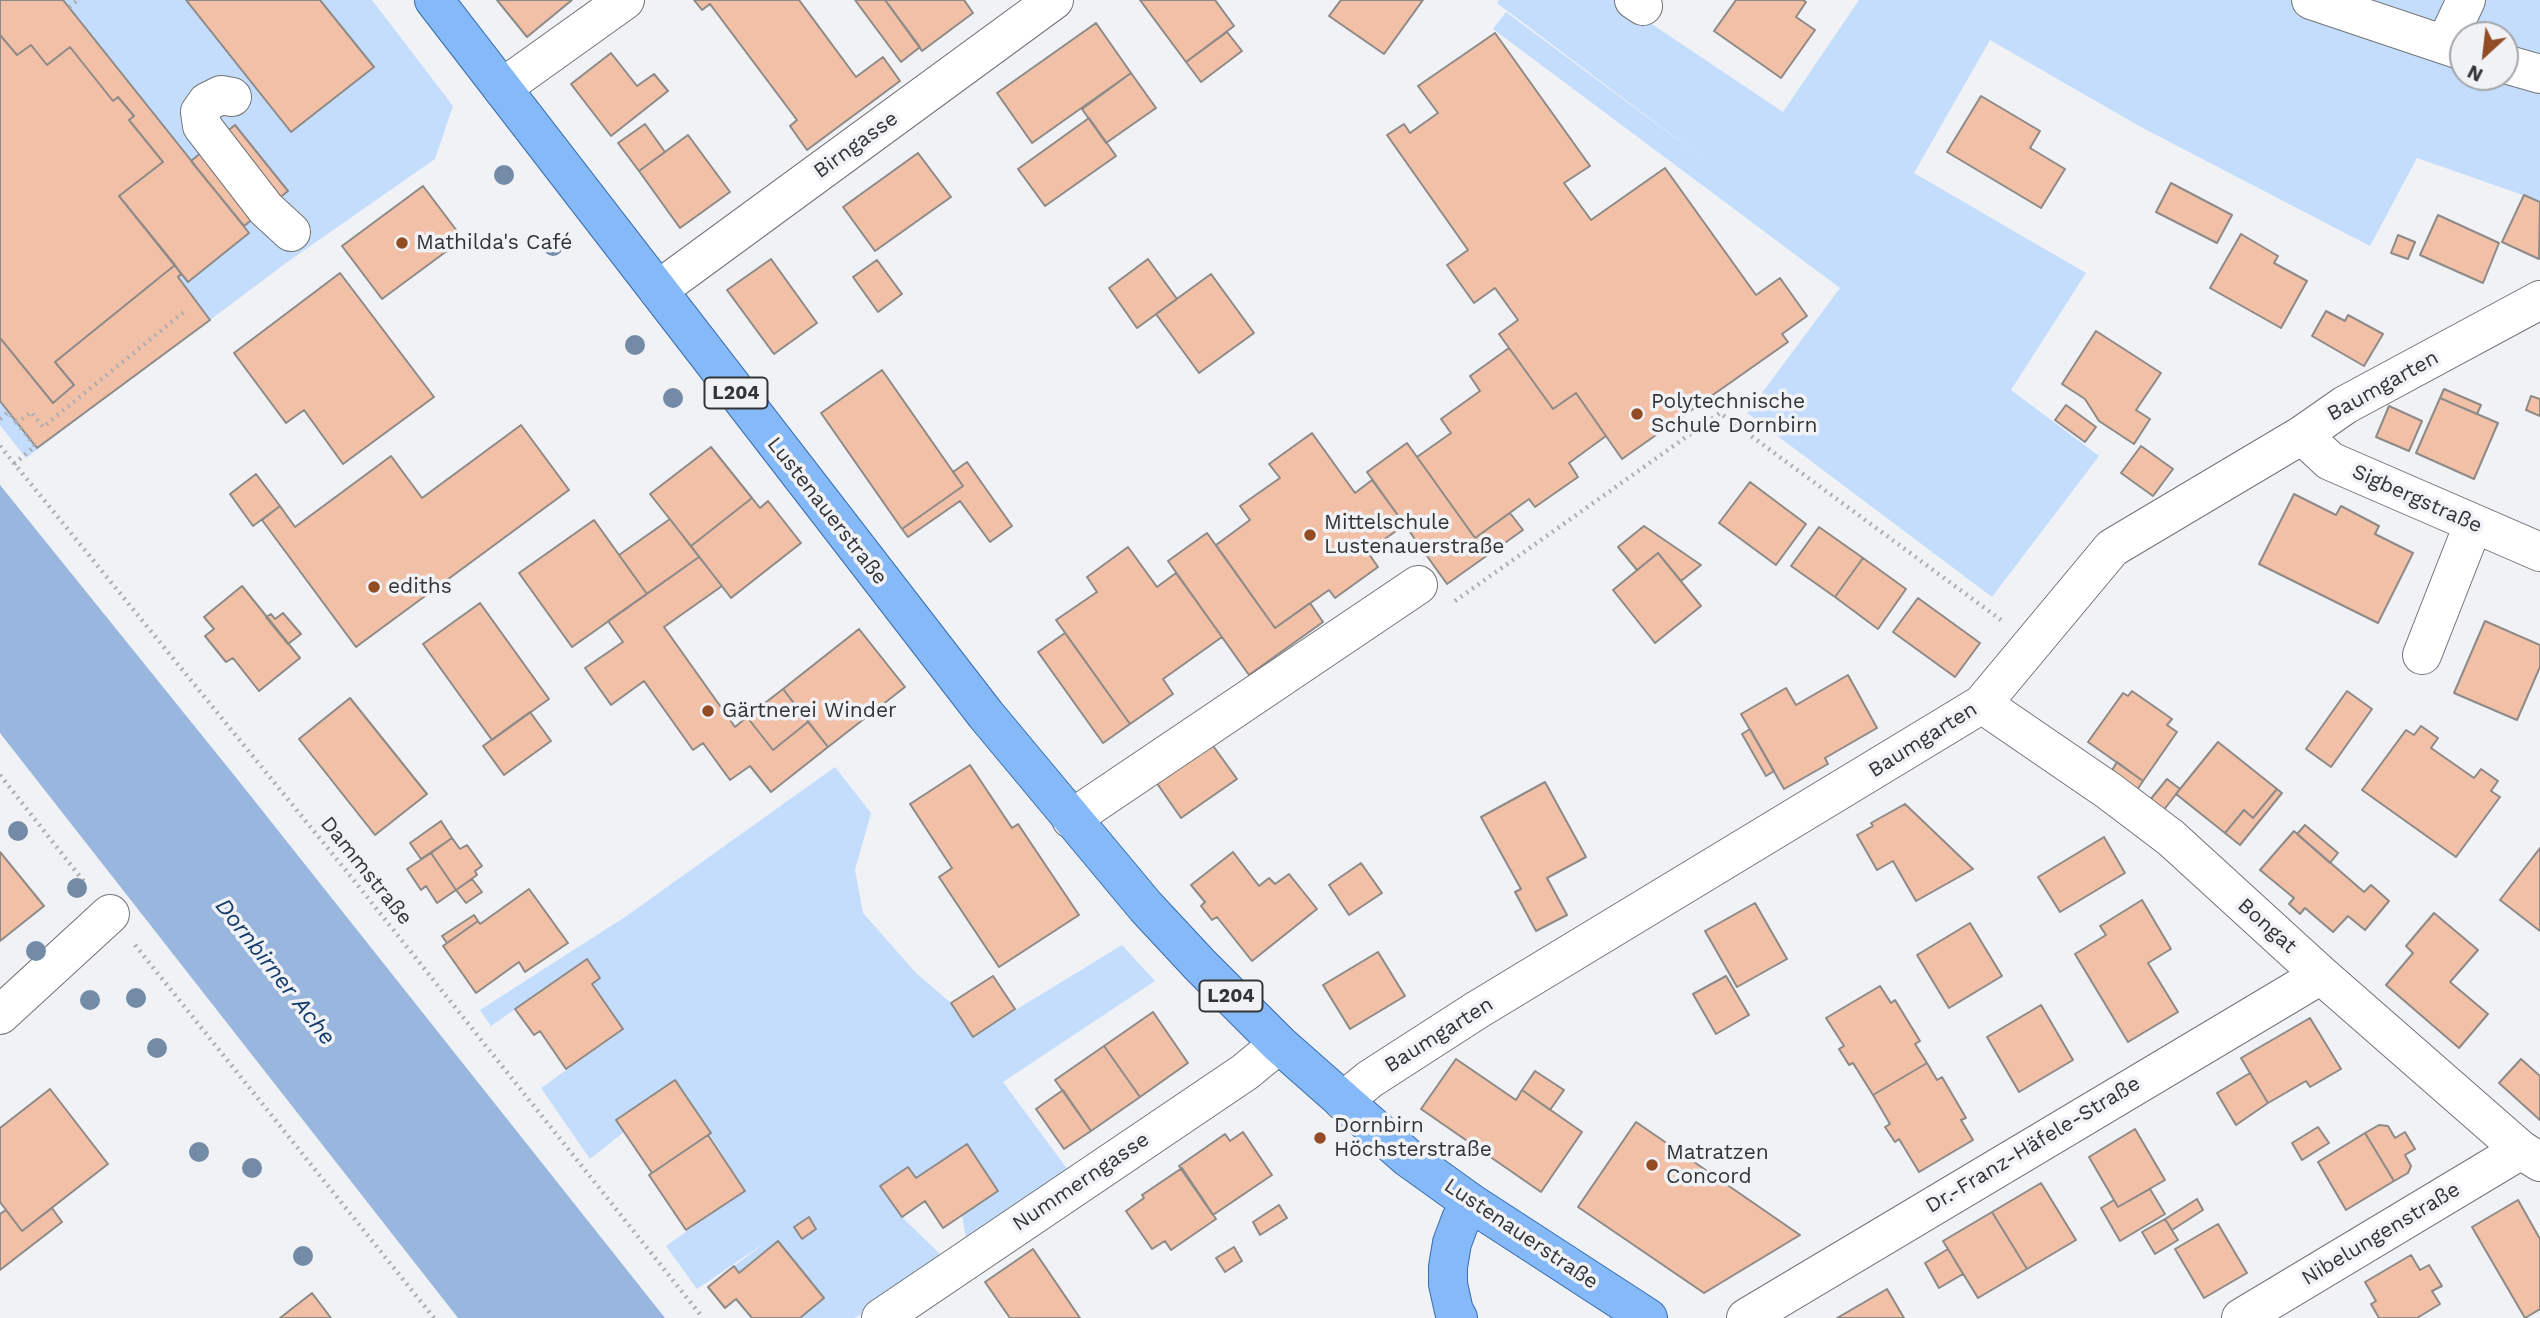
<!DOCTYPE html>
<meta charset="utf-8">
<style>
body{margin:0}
#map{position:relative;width:2540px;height:1318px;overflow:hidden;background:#f0f2f5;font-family:"Work Sans",sans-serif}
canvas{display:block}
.north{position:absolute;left:2449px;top:21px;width:70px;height:70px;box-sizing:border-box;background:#f0f2f5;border:2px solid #a4a6a8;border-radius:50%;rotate:207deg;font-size:19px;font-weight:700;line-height:28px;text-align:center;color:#333435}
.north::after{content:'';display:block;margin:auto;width:24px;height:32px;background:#934d25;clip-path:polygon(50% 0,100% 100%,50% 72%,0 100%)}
</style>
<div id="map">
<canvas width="2540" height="1318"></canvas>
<div class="north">N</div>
</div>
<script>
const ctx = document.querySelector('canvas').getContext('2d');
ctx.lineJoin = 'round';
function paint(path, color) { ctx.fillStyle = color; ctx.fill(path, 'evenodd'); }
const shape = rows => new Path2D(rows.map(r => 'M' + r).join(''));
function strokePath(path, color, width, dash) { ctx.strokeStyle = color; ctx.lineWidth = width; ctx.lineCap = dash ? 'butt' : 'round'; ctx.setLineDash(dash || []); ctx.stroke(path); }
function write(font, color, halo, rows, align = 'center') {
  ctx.font = font + ' "Work Sans",sans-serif'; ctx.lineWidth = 7; ctx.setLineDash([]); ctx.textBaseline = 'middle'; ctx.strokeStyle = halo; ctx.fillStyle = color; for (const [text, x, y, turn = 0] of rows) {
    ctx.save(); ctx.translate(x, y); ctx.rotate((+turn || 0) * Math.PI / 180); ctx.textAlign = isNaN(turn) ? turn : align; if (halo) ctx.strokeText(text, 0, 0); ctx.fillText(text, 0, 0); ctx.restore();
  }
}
paint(shape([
 [0,0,372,0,453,106,435,159,286,263,26,458,0,425],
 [1499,0,1616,0,1783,112,1859,0,2540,0,2540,201,2417,158,2370,246,2139,126,1990,40,1914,173,2086,273,2011,390,2099,456,1992,597,1747,413,1840,288,1493,29,1506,12,1709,163,1497,3],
 [2463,35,2505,35,2505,77,2463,77],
 [835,767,871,813,855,870,863,913,916,973,951,1003,973,1036,1122,945,1155,981,1003,1082,1068,1170,966,1238,962,1215,998,1191,967,1144,916,1178,908,1167,880,1186,902,1217,944,1258,855,1318,800,1318,824,1298,778,1241,739,1273,734,1266,769,1240,697,1289,666,1246,745,1190,675,1080,616,1119,624,1132,590,1159,541,1088,623,1030,592,984,587,959,491,1026,480,1010,625,917]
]), '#c4ddfd');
paint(shape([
 [0,485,238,780,665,1318,458,1318,0,733]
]), '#98b6de');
const building = shape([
 [0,0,63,0,249,233,188,282,119,196,163,162,129,120,134,116,118,97,113,101,70,47,47,65,31,45,17,55,0,35,0,0],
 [186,0,320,0,374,67,291,132,186,0],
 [497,0,572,0,527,37,497,0],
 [694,0,799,0,856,77,883,57,900,81,807,150,790,126,797,120,710,4,702,10,694,0],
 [855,0,885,0,920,47,901,62,855,0],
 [885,0,964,0,973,13,922,51,885,0],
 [1140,0,1215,0,1234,26,1186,62,1140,0],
 [1341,0,1423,0,1384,54,1329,16,1341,0],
 [1736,0,1803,0,1806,2,1796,17,1815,30,1781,78,1714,31,1736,0],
 [1096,23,1131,73,1032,143,997,93,1096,23],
 [1227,32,1242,51,1201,82,1186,62,1227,32],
 [1495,33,1590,166,1564,183,1591,220,1665,168,1756,295,1780,278,1807,316,1782,334,1788,342,1622,459,1576,393,1553,409,1499,334,1518,320,1495,288,1474,303,1447,265,1468,250,1387,135,1404,124,1410,133,1438,113,1418,86,1495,33],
 [0,35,17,55,31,45,47,65,70,47,113,101,118,97,134,116,129,120,163,162,119,196,175,265,55,362,74,385,53,403,0,338,0,35],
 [611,53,637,86,654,74,668,91,611,136,571,84,611,53],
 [1131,73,1156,108,1106,143,1082,109,1131,73],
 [1981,96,2040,131,2030,148,2065,169,2041,208,1947,152,1981,96],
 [1089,118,1116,156,1045,206,1018,169,1089,118],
 [645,124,665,152,639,171,618,143,645,124],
 [235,125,288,191,244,226,191,161,235,125],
 [688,135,730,192,680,228,639,171,688,135],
 [918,153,951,197,875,251,843,207,918,153],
 [2171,183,2232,215,2217,243,2156,212,2171,183],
 [423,186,463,239,382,299,342,246,423,186],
 [2524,195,2540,202,2539,259,2502,242,2524,195],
 [2438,215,2499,243,2483,283,2420,255,2438,215],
 [2241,234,2278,256,2274,263,2307,281,2281,328,2210,288,2241,234],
 [2398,235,2415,242,2408,259,2391,253,2398,235],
 [771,259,817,323,774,354,727,290,771,259],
 [1148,259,1177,299,1137,328,1109,288,1148,259],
 [877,260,902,294,878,312,853,277,877,260],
 [175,265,181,274,178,277,210,320,37,448,0,401,0,338,53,403,74,385,55,362,175,265],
 [340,273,434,397,343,464,304,410,286,423,234,353,340,273],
 [1211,274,1254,333,1199,373,1156,314,1211,274],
 [2326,311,2345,321,2348,315,2383,334,2364,366,2312,336,2326,311],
 [2096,331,2161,373,2136,410,2150,419,2134,444,2099,421,2085,399,2062,384,2096,331],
 [1509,348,1553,409,1576,393,1606,436,1569,463,1578,477,1535,507,1529,499,1475,538,1417,457,1451,433,1441,419,1480,391,1470,376,1509,348],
 [882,370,963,486,902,529,821,413,882,370],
 [2444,389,2481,405,2477,414,2440,398,2444,389],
 [2531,396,2540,399,2540,416,2526,410,2531,396],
 [2440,398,2498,423,2474,479,2416,453,2440,398],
 [2066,405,2096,427,2085,442,2055,420,2066,405],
 [2389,406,2422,421,2409,451,2376,437,2389,406],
 [521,425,569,490,356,647,262,520,280,506,295,527,391,456,422,498,521,425],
 [1312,433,1355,493,1372,480,1405,525,1367,551,1378,567,1335,598,1329,590,1275,628,1216,545,1250,520,1240,506,1280,478,1269,464,1312,433],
 [1407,443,1475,538,1510,513,1523,530,1447,584,1367,472,1407,443],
 [2141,446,2173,469,2153,496,2121,473,2141,446],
 [711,447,752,498,691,546,650,494,711,447],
 [967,462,1012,526,990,542,960,501,908,537,902,529,963,486,953,472,967,462],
 [256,474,280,506,253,526,230,494,256,474],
 [1750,482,1806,524,1776,565,1719,523,1750,482],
 [2294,494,2336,515,2341,506,2379,526,2375,534,2413,553,2378,623,2259,564,2294,494],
 [752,498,760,508,768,501,801,543,731,598,691,546,752,498],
 [670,519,699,557,647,594,619,555,670,519],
 [594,520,647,594,572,647,519,573,594,520],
 [1644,526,1701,565,1681,581,1658,553,1637,570,1618,547,1644,526],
 [1819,527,1863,558,1835,597,1791,566,1819,527],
 [1207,533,1275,628,1310,603,1323,622,1249,675,1168,561,1207,533],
 [1128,547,1157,587,1176,573,1222,637,1163,679,1173,694,1130,724,1056,620,1097,592,1087,577,1128,547],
 [1658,553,1701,606,1655,643,1613,590,1658,553],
 [699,557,722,586,664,627,735,727,747,717,773,750,808,722,828,747,771,792,750,766,730,780,703,743,693,750,644,681,611,705,585,668,623,642,608,621,699,557],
 [1863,558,1906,589,1878,629,1835,597,1863,558],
 [242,586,300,658,259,691,233,658,226,662,205,636,214,629,204,617,242,586],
 [1918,598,1980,643,1955,677,1893,632,1918,598],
 [480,603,549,699,492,740,423,644,480,603],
 [283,613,301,634,288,644,266,617,271,614,275,619,283,613],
 [2485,621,2540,645,2540,667,2517,720,2454,693,2485,621],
 [859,629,905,687,828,747,783,689,859,629],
 [1065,633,1130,724,1103,743,1038,652,1065,633],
 [1848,675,1877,728,1825,758,1828,764,1784,789,1741,714,1786,688,1796,705,1848,675],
 [783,689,808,722,773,750,747,717,783,689],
 [2132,691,2172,719,2167,725,2177,732,2143,781,2088,742,2123,693,2128,696,2132,691],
 [2347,691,2372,709,2331,767,2306,749,2347,691],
 [350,698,427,794,375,835,299,739,350,698],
 [530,712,551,741,504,775,483,746,530,712],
 [2421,726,2438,738,2431,748,2474,778,2481,769,2498,781,2491,791,2500,797,2456,857,2362,790,2406,730,2414,735,2421,726],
 [1750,729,1774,771,1766,776,1742,734,1750,729],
 [2218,742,2277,789,2253,818,2244,810,2225,833,2176,794,2218,742],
 [1211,743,1237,779,1181,818,1156,782,1211,743],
 [2117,762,2143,781,2137,790,2111,772,2117,762],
 [970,765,1012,828,1018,824,1079,915,999,967,939,877,952,868,910,804,970,765],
 [2167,779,2180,789,2163,811,2150,800,2167,779],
 [1545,782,1586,857,1547,878,1567,915,1536,931,1515,892,1521,889,1481,817,1545,782],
 [2277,789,2282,793,2240,845,2225,833,2244,810,2253,818,2277,789],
 [1905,804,1973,869,1916,901,1893,861,1877,870,1857,835,1873,826,1871,823,1905,804],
 [441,821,452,838,421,859,410,843,441,821],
 [2305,825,2338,853,2330,863,2297,834,2305,825],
 [2294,831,2364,892,2371,885,2389,901,2365,930,2348,916,2333,932,2305,908,2300,914,2289,904,2294,898,2260,870,2294,831],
 [2104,837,2125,873,2060,912,2038,877,2104,837],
 [452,838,460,849,467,845,482,866,475,871,477,875,456,890,431,853,452,838],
 [2540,848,2540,931,2500,900,2540,848],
 [0,852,44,906,0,941,0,852],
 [1233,852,1259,886,1269,878,1275,884,1289,874,1317,909,1252,961,1217,917,1212,920,1201,906,1205,902,1191,885,1233,852],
 [431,853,456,890,437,903,426,886,421,890,407,869,431,853],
 [1361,863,1382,893,1349,915,1329,885,1361,863],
 [472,879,482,892,466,903,456,890,472,879],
 [529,889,568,943,525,972,519,962,476,993,443,946,478,921,480,924,529,889],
 [2142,900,2171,949,2148,963,2178,1012,2128,1042,2075,954,2106,935,2100,926,2142,900],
 [1755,903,1787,959,1737,987,1705,931,1755,903],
 [2434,913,2478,950,2450,982,2488,1014,2459,1048,2386,985,2413,953,2406,946,2434,913],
 [474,915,478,921,447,943,442,936,474,915],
 [1970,923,2002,976,1949,1008,1917,955,1970,923],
 [1378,952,1405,996,1350,1029,1323,985,1378,952],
 [587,959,600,978,592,984,623,1029,566,1069,540,1031,534,1035,515,1009,587,959],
 [993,976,1015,1009,973,1037,951,1003,993,976],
 [1726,976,1749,1015,1716,1034,1693,994,1726,976],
 [1880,986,1891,1003,1895,1000,1920,1041,1915,1044,1927,1063,1873,1095,1853,1063,1849,1065,1839,1049,1844,1046,1826,1018,1880,986],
 [2041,1005,2073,1060,2019,1092,1987,1037,2041,1005],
 [1153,1012,1188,1063,1140,1097,1104,1046,1153,1012],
 [2310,1018,2341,1069,2310,1087,2306,1081,2268,1103,2241,1058,2310,1018],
 [1104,1046,1140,1097,1091,1131,1055,1080,1104,1046],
 [1456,1059,1516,1100,1522,1090,1582,1132,1541,1192,1421,1109,1456,1059],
 [2521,1059,2540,1076,2540,1120,2499,1083,2521,1059],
 [1927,1063,1937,1080,1942,1077,1966,1118,1961,1120,1973,1140,1919,1172,1899,1139,1895,1142,1885,1127,1890,1124,1873,1095,1927,1063],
 [1535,1071,1564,1090,1550,1110,1522,1090,1535,1071],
 [2250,1073,2268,1103,2236,1125,2217,1093,2250,1073],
 [675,1080,711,1133,652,1173,616,1120,675,1080],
 [50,1089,108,1164,22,1231,0,1202,0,1128,50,1089],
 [1063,1090,1091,1131,1064,1149,1036,1109,1063,1090],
 [1636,1122,1800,1235,1704,1293,1578,1207,1636,1122],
 [2379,1125,2388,1126,2395,1138,2405,1132,2415,1149,2405,1155,2411,1166,2408,1173,2394,1181,2365,1133,2379,1125],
 [2318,1127,2329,1143,2302,1160,2292,1143,2318,1127],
 [2135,1129,2165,1180,2118,1207,2089,1157,2135,1129],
 [1243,1132,1272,1175,1213,1215,1179,1166,1225,1134,1230,1141,1243,1132],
 [2365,1133,2394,1181,2346,1210,2318,1162,2365,1133],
 [708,1135,745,1191,686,1230,649,1175,708,1135],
 [967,1144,998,1191,943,1228,925,1201,902,1217,880,1186,908,1167,916,1178,967,1144],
 [1182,1168,1216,1219,1171,1250,1165,1241,1152,1249,1126,1211,1144,1198,1142,1195,1182,1168],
 [2041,1183,2076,1240,2027,1269,1992,1212,2041,1183],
 [2150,1189,2165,1214,2120,1241,2101,1208,2114,1200,2118,1207,2150,1189],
 [2197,1199,2203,1210,2172,1230,2165,1219,2197,1199],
 [2518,1200,2540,1239,2540,1309,2525,1318,2472,1227,2518,1200],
 [1279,1205,1287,1218,1260,1235,1253,1222,1279,1205],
 [52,1208,62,1222,0,1270,0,1214,6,1210,22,1231,52,1208],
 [1992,1212,2027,1269,1978,1298,1943,1241,1992,1212],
 [809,1217,816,1229,802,1239,794,1227,809,1217],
 [2165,1219,2178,1240,2155,1254,2142,1232,2165,1219],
 [2218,1224,2247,1273,2204,1298,2175,1249,2218,1224],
 [778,1241,824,1298,800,1318,752,1318,736,1299,725,1308,708,1287,734,1266,739,1273,778,1241],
 [1234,1247,1242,1261,1225,1272,1216,1258,1234,1247],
 [1033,1249,1080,1318,1010,1318,985,1282,1033,1249],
 [1948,1249,1963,1274,1939,1288,1925,1263,1948,1249],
 [2411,1255,2420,1270,2429,1265,2442,1286,2432,1291,2440,1304,2417,1318,2379,1318,2371,1304,2376,1301,2365,1282,2411,1255],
 [1887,1289,1904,1318,1837,1318,1887,1289],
 [312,1293,331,1318,280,1318,312,1293]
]);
paint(building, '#f2c0a7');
strokePath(building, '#8d8a88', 2);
const minor = shape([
 [1634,0,1643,6],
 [2311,0,2463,51],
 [2445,45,2466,0],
 [2505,64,2540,74],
 [502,88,625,0],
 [232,97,221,95,207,102,200,112,202,126,266,209,291,232],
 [658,290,1054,0],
 [2302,435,2330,461,2540,552],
 [2422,655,2473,525],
 [1982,704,2109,791,2171,838,2321,975,2521,1150,2540,1162],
 [1071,819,1418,585],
 [0,1015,110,914],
 [1343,1101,1370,1079,1477,1010,1982,704,2112,548,2302,435,2345,405,2540,300],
 [881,1318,1245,1072,1279,1044],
 [1746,1318,2321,975],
 [2241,1318,2521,1150]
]);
const major = shape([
 [434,0,986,715,1146,907,1200,965,1279,1044,1407,1157,1471,1203,1648,1318],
 [1458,1318,1454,1311,1448,1284,1448,1267,1452,1243,1461,1219,1471,1203]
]);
strokePath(minor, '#727476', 40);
strokePath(major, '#356db0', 40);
strokePath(shape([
 [69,7,78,0],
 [0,419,8,412,17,423],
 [0,446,348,873,703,1318],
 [14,464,35,446,17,423,31,412,43,427,185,311],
 [1455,601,1720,413,2001,620],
 [0,775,85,883],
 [135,945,434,1318]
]), '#adaeb1', 4.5, [2, 5]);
strokePath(minor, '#fff', 38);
strokePath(major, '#86b9f7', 38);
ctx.fillStyle = '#738ba6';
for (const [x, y] of [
 [504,175],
 [553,246],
 [635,345],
 [673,398],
 [18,831],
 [77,888],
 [36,951],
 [136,998],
 [90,1000],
 [157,1048],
 [199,1152],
 [252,1168],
 [303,1256]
]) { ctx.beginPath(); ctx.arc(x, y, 10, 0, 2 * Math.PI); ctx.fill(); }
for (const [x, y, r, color] of [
 [402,243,7,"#934d25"],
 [1637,414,7,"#934d25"],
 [1310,535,7,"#934d25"],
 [374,587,7,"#934d25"],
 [708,711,7,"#934d25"],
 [1320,1138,7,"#934d25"],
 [1652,1165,7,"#934d25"]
]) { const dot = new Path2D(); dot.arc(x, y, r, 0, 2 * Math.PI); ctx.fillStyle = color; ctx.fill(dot); strokePath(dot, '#f0f2f5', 2.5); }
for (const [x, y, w] of [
 [736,393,63],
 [1231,996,63]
]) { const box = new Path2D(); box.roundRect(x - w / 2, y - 15.5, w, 31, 5); ctx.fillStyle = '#f0f2f5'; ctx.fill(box); strokePath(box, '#333435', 2); }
write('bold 19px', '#333435', null, [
 ["L204",736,393],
 ["L204",1231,996]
]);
write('21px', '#333435', '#f0f2f5', [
 ["Birngasse",856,145,-36],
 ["Baumgarten",2383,386,-29],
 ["Sigbergstraße",2417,499,24],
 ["Lustenauerstraße",827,511,52],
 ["Baumgarten",1923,740,-32],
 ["Dammstraße",366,871,51],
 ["Bongat",2267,926,42],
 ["Baumgarten",1439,1035,-32],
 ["Dr.-Franz-Häfele-Straße",2033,1145,-31],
 ["Nummerngasse",1081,1182,-34],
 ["Lustenauerstraße",1521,1234,34],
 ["Nibelungenstraße",2381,1234,-31]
]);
write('21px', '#333435', '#f0f2f5', [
 ["Mathilda's Café",416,243],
 ["Polytechnische",1651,402],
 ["Schule Dornbirn",1651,426],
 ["Mittelschule",1324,523],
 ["Lustenauerstraße",1324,547],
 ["ediths",388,587],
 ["Gärtnerei Winder",722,711],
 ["Dornbirn",1334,1126],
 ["Höchsterstraße",1334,1150],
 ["Matratzen",1666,1153],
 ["Concord",1666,1177]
], 'left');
write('italic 23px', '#143c6d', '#f0f2f5', [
 ["Dornbirner Ache",275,972,52]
]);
</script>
